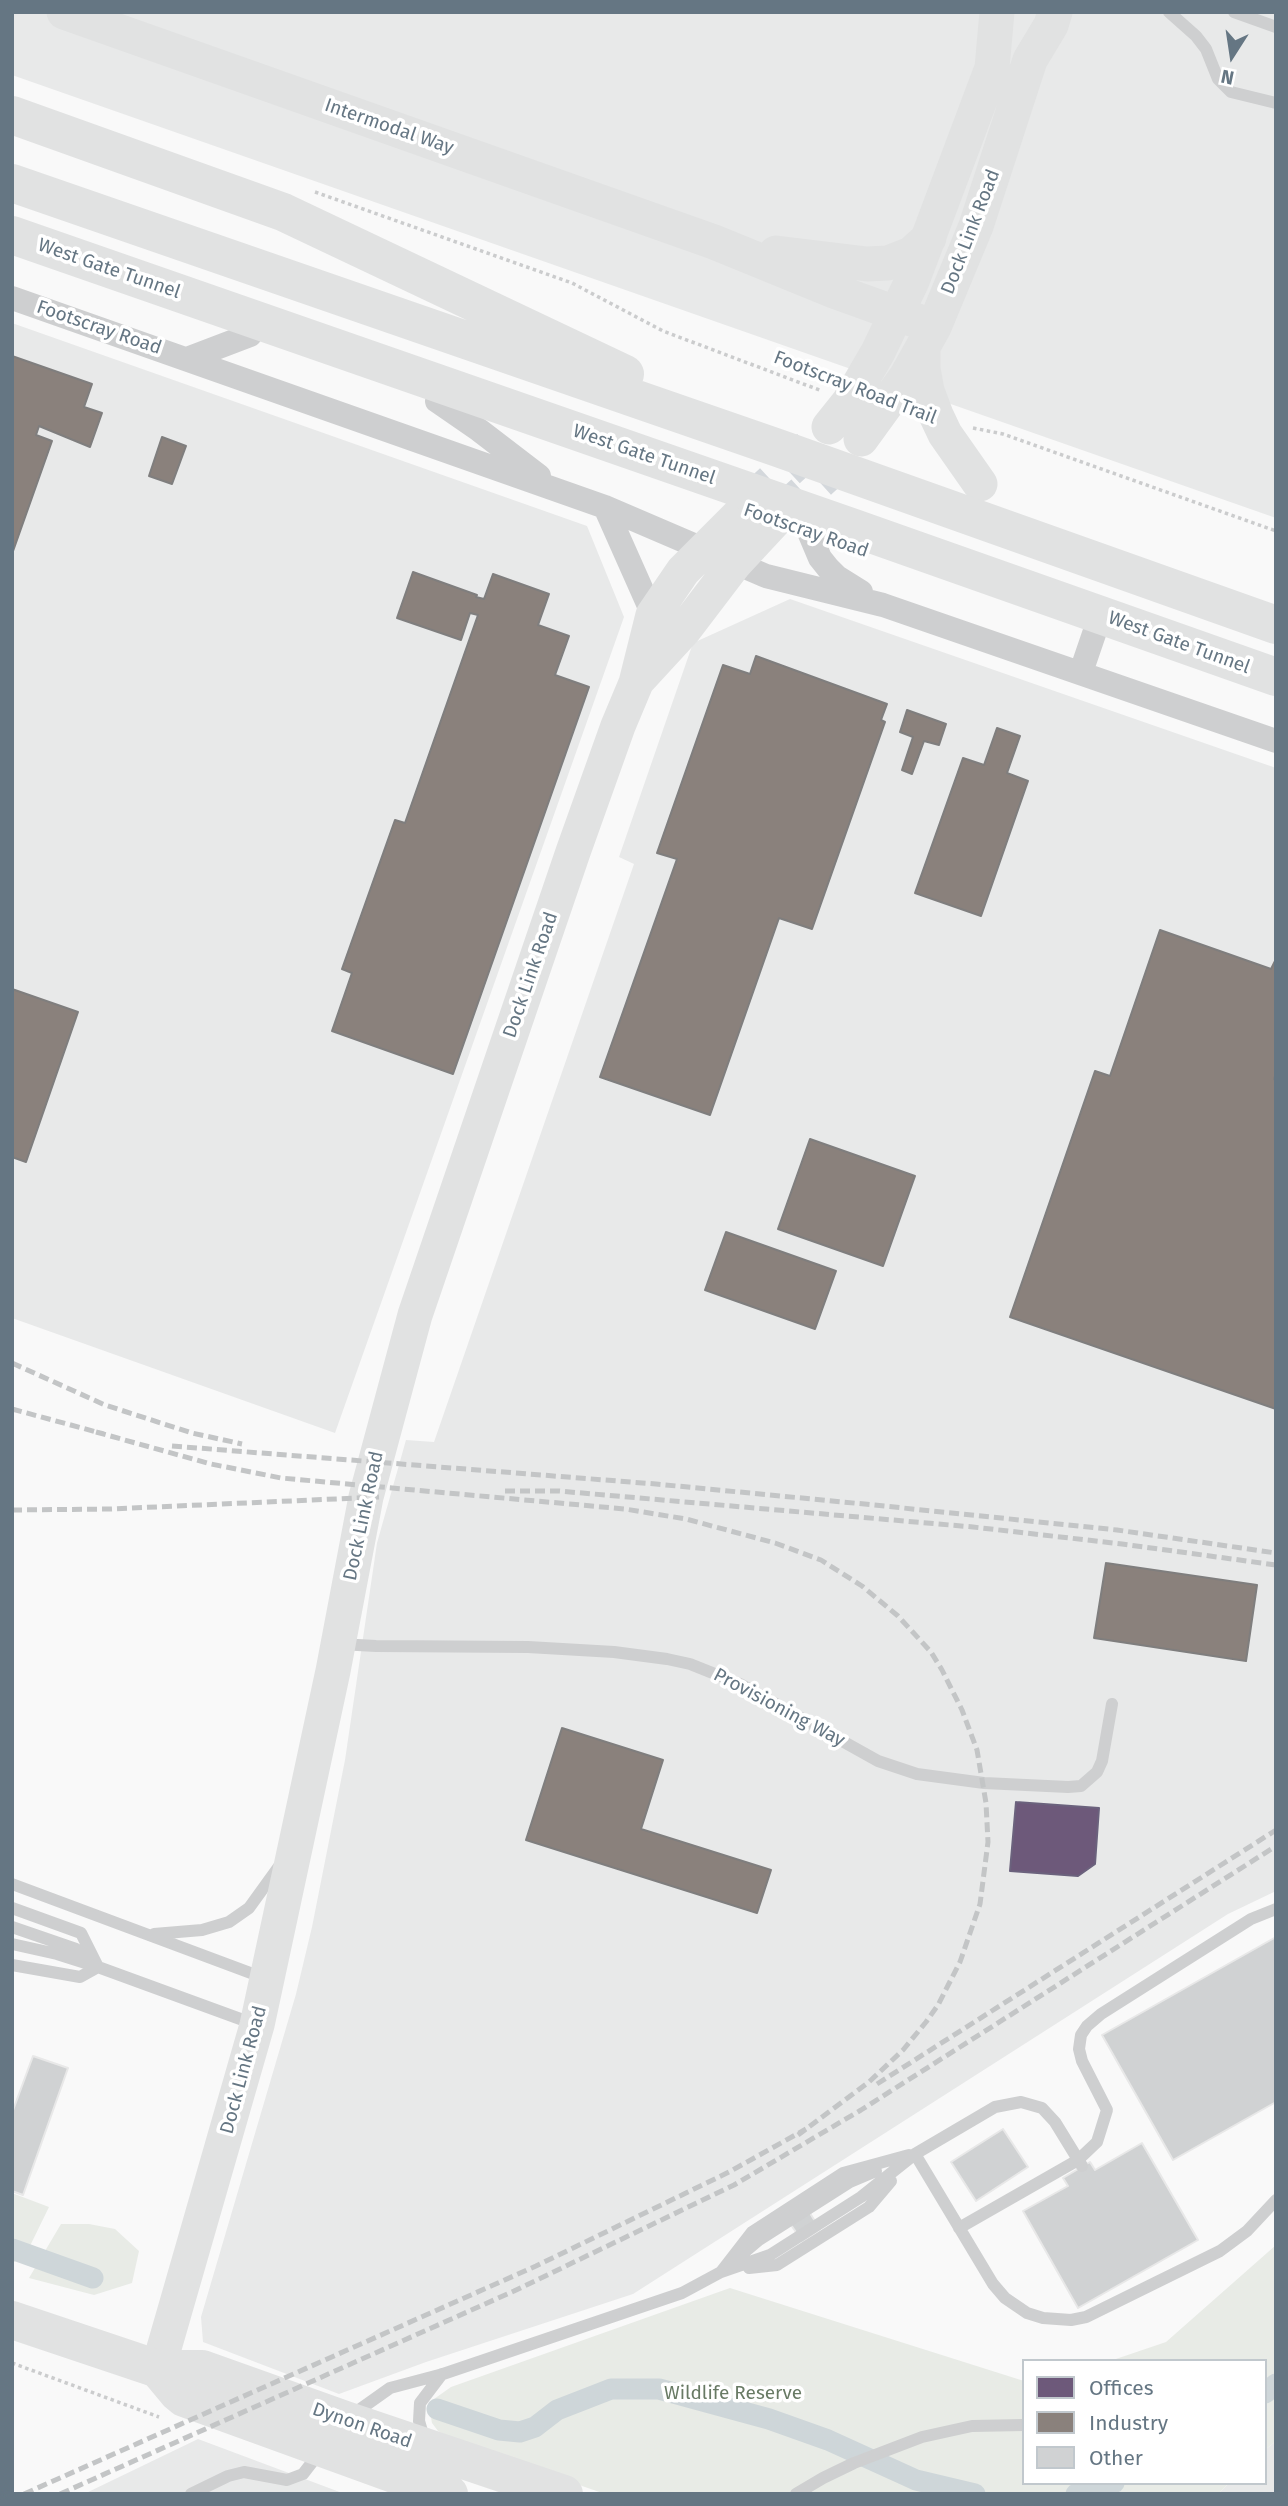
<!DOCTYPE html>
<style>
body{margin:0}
#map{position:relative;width:1288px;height:2506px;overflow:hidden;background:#f9f9f9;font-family:"Fira Sans",sans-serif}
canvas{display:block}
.frame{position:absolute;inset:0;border:14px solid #657683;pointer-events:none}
.legend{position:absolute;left:1022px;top:2359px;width:245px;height:126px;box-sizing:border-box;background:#fff;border:2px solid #c1c8cd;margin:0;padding:9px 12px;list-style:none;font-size:21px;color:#657683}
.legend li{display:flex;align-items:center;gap:14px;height:35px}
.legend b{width:35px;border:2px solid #c1c8cd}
.north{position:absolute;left:1197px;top:21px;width:70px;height:70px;-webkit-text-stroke:5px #fff;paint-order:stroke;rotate:192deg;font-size:19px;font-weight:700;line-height:28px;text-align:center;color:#657683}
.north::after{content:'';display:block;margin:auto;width:24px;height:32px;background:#657683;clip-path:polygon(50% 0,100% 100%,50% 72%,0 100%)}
</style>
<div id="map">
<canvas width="1288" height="2506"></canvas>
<div class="frame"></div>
<ul class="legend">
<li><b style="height:19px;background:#6d597a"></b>Offices</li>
<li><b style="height:19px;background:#8a817c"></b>Industry</li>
<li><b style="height:19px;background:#d0d2d3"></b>Other</li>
</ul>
<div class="north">N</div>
</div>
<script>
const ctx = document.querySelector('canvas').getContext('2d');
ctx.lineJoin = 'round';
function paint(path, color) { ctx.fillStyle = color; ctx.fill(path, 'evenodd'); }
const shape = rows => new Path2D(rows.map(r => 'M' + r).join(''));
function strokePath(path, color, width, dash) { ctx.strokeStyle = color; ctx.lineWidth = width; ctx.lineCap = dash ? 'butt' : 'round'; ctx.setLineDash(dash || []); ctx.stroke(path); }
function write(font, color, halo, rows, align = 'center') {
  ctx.font = font + ' "Fira Sans",sans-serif'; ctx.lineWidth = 7; ctx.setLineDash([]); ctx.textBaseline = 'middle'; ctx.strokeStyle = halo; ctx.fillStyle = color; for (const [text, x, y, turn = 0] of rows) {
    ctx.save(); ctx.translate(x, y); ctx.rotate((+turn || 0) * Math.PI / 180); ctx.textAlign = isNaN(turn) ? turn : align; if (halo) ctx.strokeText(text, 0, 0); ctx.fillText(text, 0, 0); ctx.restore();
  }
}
paint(shape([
 [12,12,1276,12,1276,518,12,75],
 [12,323,587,526,624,617,335,1433,12,1318],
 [790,599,1276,768,1276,1891,1228,1914,633,2294,426,2362,339,2394,203,2342,201,2317,296,1994,312,1927,345,1760,377,1543,406,1440,434,1442,634,864,619,857,693,643],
 [198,2439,345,2494,84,2494],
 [1276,2441,1276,2494,1218,2494,1229,2483,1265,2483,1265,2450]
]), '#e8e9e9');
paint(shape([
 [12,2193,49,2207,28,2250,12,2264],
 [61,2224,89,2224,115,2229,139,2251,132,2283,94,2295,29,2278],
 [1276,2245,1276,2441,1265,2450,1265,2361,1110,2361,1166,2342],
 [730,2288,1024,2381,1024,2483,1229,2483,1218,2494,605,2494,462,2444,438,2431,432,2423,430,2412,434,2399,451,2387]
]), '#e8ebe6');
const offices = shape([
 [1016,1802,1099,1808,1095,1864,1078,1876,1010,1871,1016,1802]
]);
paint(offices, '#6d597a');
strokePath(offices, '#6b627d', 2);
const industry = shape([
 [12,356,92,384,84,407,102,413,90,447,39,426,36,435,52,441,12,554,12,356],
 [162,437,186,446,172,484,149,476,162,437],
 [413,572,477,595,476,597,484,599,493,574,549,594,538,625,569,636,555,675,589,687,453,1074,332,1031,352,973,342,969,395,820,405,823,478,615,470,613,461,640,397,618,413,572],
 [756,656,887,704,881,720,885,722,812,929,779,918,710,1115,600,1077,677,859,657,853,723,665,750,674,756,656],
 [907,710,946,724,939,745,924,741,912,774,902,770,913,737,900,732,907,710],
 [997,728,1020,736,1007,773,1028,781,981,916,915,893,963,758,984,765,997,728],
 [1160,930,1271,969,1276,959,1276,1073,1274,1079,1276,1080,1276,1409,1010,1317,1095,1071,1110,1076,1160,930],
 [12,989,78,1012,26,1162,12,1157,12,989],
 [810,1139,915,1176,883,1266,778,1229,810,1139],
 [726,1232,836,1271,815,1329,705,1290,726,1232],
 [1106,1563,1257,1585,1246,1661,1094,1638,1106,1563],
 [562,1728,663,1760,641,1829,771,1870,757,1913,526,1840,562,1728]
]);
paint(industry, '#8a817c');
strokePath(industry, '#7f7e7e', 2);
strokePath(shape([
 [12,2249,93,2278],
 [1265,2393,1276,2384],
 [437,2409,499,2430,520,2432,535,2427,557,2410,611,2389,659,2389,769,2419,828,2440,916,2480,975,2494],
 [1076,2494,1114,2483]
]), '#ced6d9', 21);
const building = shape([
 [1276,1937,1276,2102,1173,2160,1102,2035,1276,1937],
 [33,2056,68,2068,23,2195,12,2191,12,2113,33,2056],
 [1003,2129,1028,2167,976,2201,951,2162,1003,2129],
 [1142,2143,1198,2240,1078,2308,1023,2211,1068,2186,1063,2178,1090,2162,1095,2170,1142,2143],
 [806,2207,820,2229,802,2241,787,2219,806,2207]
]);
paint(building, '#d0d2d3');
strokePath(building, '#e8e8e8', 2);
strokePath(shape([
 [745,508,810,448],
 [776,519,841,460]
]), '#d4d8dc', 38, [38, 19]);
strokePath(shape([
 [315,192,572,283,663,331,822,391],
 [973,428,1003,434,1276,531],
 [12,2363,159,2417]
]), '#cbcccd', 3.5, [3.5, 3.5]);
strokePath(shape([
 [1169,12,1196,36,1206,49,1218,79,1231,92,1276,103],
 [1234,12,1276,27],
 [339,1644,376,1646,528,1647,614,1652,667,1659,690,1664,740,1684,878,1761,917,1774,984,1783,1068,1787,1081,1786,1097,1772,1102,1761,1112,1704],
 [12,1884,264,1978],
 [12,1908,81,1933,98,1967],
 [12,1927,76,1949,93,1962],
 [154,1934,202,1930,229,1922,249,1908,280,1865],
 [12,1944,57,1954,98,1967,254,2024],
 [12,1965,80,1977,98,1967],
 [915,2154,993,2284,1005,2298,1027,2313,1043,2318,1071,2320,1086,2317,1220,2251,1247,2231,1276,2200],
 [959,2228,1078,2160,1097,2142,1107,2110,1082,2061,1079,2049,1081,2035,1087,2026,1101,2014,1251,1919,1276,1909],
 [740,2256,759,2240,850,2182,876,2171],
 [749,2268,777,2265,869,2207,891,2181],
 [721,2272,752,2232,843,2173,909,2155],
 [352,2415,390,2388,443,2374,682,2293,721,2272,770,2255,861,2197,915,2154,995,2107,1021,2102,1042,2108,1055,2122,1082,2166],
 [424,2438,419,2421,420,2403,442,2374],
 [191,2494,228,2476,244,2472,287,2480,303,2474,320,2452],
 [796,2494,823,2478,854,2463,922,2437,972,2426,1024,2425]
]), '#cecfd0', 12);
strokePath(shape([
 [12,298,605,507,766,576,883,605,1276,741],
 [187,359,250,335],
 [437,401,479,430,539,476],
 [605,507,653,615],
 [809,532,820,558,828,568,837,577,861,592],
 [1081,672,1095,631]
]), '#cecfd0', 24);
strokePath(shape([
 [64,12,714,242,834,291,934,327],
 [776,253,867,264,888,263,911,254,929,238],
 [923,347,923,369,927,391,936,415,945,434,980,484],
 [829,427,849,402,878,352,912,281,992,68,997,12],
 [861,439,906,377,934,327,976,226,1030,60,1051,25,1055,12],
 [638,680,684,630,735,563,775,520],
 [158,2369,257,2025,333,1671,366,1497,415,1315,573,852,618,726,636,683,653,615,683,571,744,510]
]), '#e1e2e2', 35);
strokePath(shape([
 [12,2320,158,2369,202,2369,345,2420,564,2494],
 [158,2369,178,2393,184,2398,449,2494]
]), '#e1e2e2', 38);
strokePath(shape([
 [12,115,283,212,625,374],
 [12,183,778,448,1276,625],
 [12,235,854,528,1276,677]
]), '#e1e2e2', 38);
strokePath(shape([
 [12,1363,105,1405,192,1433,242,1444],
 [12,1409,104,1434],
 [96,1432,211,1464,281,1478,625,1509,686,1519,775,1543,821,1560,862,1586,898,1616,931,1652,942,1670,962,1710,977,1750,986,1803,988,1842,980,1904,960,1962,938,2005,926,2022,903,2050,869,2082,798,2135],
 [172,1446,656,1484,874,1505,1117,1530,1276,1553],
 [505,1491,559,1491,973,1527,1122,1544,1276,1565],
 [12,1510,110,1509,379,1497],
 [877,2084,1276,1830],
 [24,2494,536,2266,729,2172,806,2129],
 [60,2494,514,2291,734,2185,861,2110,1276,1846]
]), '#c3c5c6', 5, [10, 5]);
write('19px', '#657683', '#fff', [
 ["Intermodal Way",389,127,19],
 ["Dock Link Road",971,232,-69],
 ["West Gate Tunnel",109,269,19],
 ["Footscray Road",99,328,19],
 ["Footscray Road Trail",855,388,21],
 ["West Gate Tunnel",644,455,19],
 ["Footscray Road",806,531,19],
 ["West Gate Tunnel",1179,643,20],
 ["Dock Link Road",531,975,-71],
 ["Dock Link Road",364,1516,-78],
 ["Provisioning Way",779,1708,28],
 ["Dock Link Road",244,2070,-75],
 ["Dynon Road",362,2426,19]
]);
write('19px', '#687a64', '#fff', [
 ["Wildlife Reserve",733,2394]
]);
</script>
